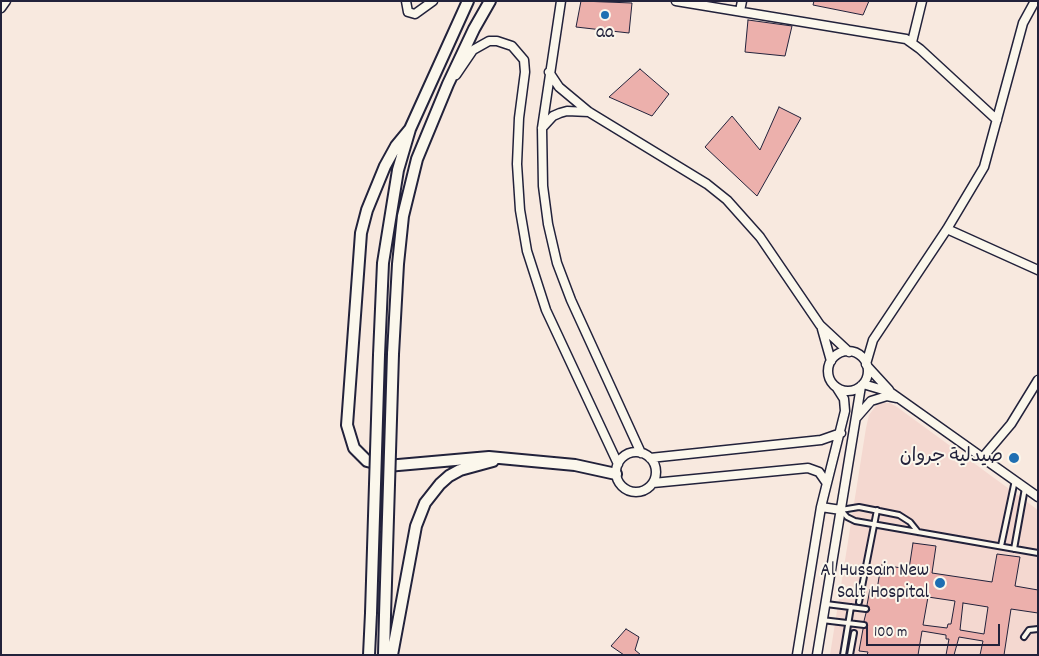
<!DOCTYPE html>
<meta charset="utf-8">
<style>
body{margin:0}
#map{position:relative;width:1039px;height:656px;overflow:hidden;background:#f8e9df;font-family:Dekko,sans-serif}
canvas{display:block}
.frame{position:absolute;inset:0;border:2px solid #22223b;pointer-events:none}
.scale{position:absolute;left:866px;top:624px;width:134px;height:22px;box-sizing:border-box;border:2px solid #22223b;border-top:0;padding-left:6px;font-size:15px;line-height:18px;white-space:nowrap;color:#22223b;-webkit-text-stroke:4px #fbf7ec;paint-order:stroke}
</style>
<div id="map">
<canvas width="1039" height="656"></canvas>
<div class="frame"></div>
<div class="scale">100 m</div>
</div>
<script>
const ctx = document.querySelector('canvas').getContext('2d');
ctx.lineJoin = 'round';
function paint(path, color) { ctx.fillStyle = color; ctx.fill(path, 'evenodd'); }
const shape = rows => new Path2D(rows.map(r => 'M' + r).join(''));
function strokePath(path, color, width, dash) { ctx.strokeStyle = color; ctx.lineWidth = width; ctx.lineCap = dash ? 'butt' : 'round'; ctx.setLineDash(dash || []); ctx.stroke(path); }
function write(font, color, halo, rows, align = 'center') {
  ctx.font = font + ' Dekko,"Playpen Sans Arabic",sans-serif'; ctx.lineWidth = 4; ctx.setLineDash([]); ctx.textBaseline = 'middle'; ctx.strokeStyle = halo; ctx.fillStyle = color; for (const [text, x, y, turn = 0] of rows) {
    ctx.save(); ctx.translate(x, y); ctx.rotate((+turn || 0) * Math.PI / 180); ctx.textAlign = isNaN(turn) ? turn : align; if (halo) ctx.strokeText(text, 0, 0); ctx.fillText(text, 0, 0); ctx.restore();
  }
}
paint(shape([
 [878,403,890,403,897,407,1038,510,1038,655,830,655,866,428,869,415]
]), '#f4d8d0');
const building = shape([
 [581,1,632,3,629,33,576,27,581,1],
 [814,1,869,1,863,15,813,5,814,1],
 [748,20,792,26,785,56,745,52,748,20],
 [640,69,669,94,652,116,609,97,640,69],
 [779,107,801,118,757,196,705,147,732,116,760,150,779,107],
 [913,543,936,546,932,573,992,582,997,554,1020,557,1015,586,1038,590,1038,613,1011,609,1004,655,980,655,983,641,959,637,954,655,946,655,949,639,946,639,946,635,922,631,918,655,867,655,868,652,859,651,863,629,868,626,864,621,866,613,870,610,867,605,870,589,877,590,881,565,909,569,913,543],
 [928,597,955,601,951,624,948,624,947,628,923,625,928,597],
 [963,603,988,607,984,634,960,630,963,603],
 [626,629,639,637,635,650,641,655,624,655,611,646,626,629]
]);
paint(building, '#ecb0ac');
strokePath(building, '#22223b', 1);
const lane = shape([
 [918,532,910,522,899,515,859,507,841,510,847,517,855,521,1038,553],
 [1001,546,1015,480],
 [1014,549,1025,488],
 [859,602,877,510],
 [826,604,866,609],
 [822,620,864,625],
 [1024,637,1029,630,1038,629],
 [843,655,851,607],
 [850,655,854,633]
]);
const street = shape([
 [406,1,408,12,415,14,433,1],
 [561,1,542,128,543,186,548,224,557,263,571,300,641,453],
 [676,1,906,39,920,49,997,120],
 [1,8,6,1],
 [740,11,742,1],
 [912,42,922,1],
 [549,72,559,87,589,112,707,184,727,200,760,237,820,325,849,352],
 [456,75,473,50,489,41,497,41,512,46,524,60,525,72,519,118,517,164,520,210,527,251,546,310,618,464],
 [542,128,553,116,560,113,567,111,589,112],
 [947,229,1038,270],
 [822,329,831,361],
 '828 371a20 20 0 1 1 40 0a20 20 0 1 1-40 0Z',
 [866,364,873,340,947,229,984,167,1023,23,1035,1],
 [867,366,889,390],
 [863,384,890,392,1038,497],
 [857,417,871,401,887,396,897,398],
 '616 472a20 20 0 1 1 40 0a20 20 0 1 1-40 0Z',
 [983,457,1011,424,1038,380],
 [650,458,821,440,841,433],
 [653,483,808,468,819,472,826,482],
 [821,507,841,510],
 [797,655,821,507,845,411,844,399,837,388],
 [817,655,861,386]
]);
const secondary = shape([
 [410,129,396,146,385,166,367,210,361,233,347,425,354,448,367,461,387,466,489,457,575,465,616,474],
 [393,354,398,264,403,216,417,159,448,84,474,29,490,1],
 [379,355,383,263,398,170,410,129,468,1],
 [369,655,371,613],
 [384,655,385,615],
 [392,655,416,526,425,503,440,484,449,476,460,470,493,461]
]);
strokePath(lane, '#22223b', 8);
strokePath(street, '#22223b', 11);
strokePath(secondary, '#22223b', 14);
strokePath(lane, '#fbf7ec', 4);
strokePath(street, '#fbf7ec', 8);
strokePath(secondary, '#fbf7ec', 10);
const secondaryBridge = shape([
 [371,613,379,355],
 [385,615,393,354]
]);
strokePath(secondaryBridge, '#22223b', 14, []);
strokePath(secondaryBridge, '#fbf7ec', 10);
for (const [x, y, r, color] of [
 [605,15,5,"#1f6fb2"],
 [1014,458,6,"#1f6fb2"],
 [940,583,6,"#1f6fb2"]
]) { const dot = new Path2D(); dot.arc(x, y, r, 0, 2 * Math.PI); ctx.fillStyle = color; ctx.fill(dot); strokePath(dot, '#fbf7ec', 2); }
write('19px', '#22223b', '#fbf7ec', [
 ["aa",605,34,"center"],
 ["صيدلية جروان",1003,458],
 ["Al Hussain New",929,572],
 ["Salt Hospital",929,594]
], 'right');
</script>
